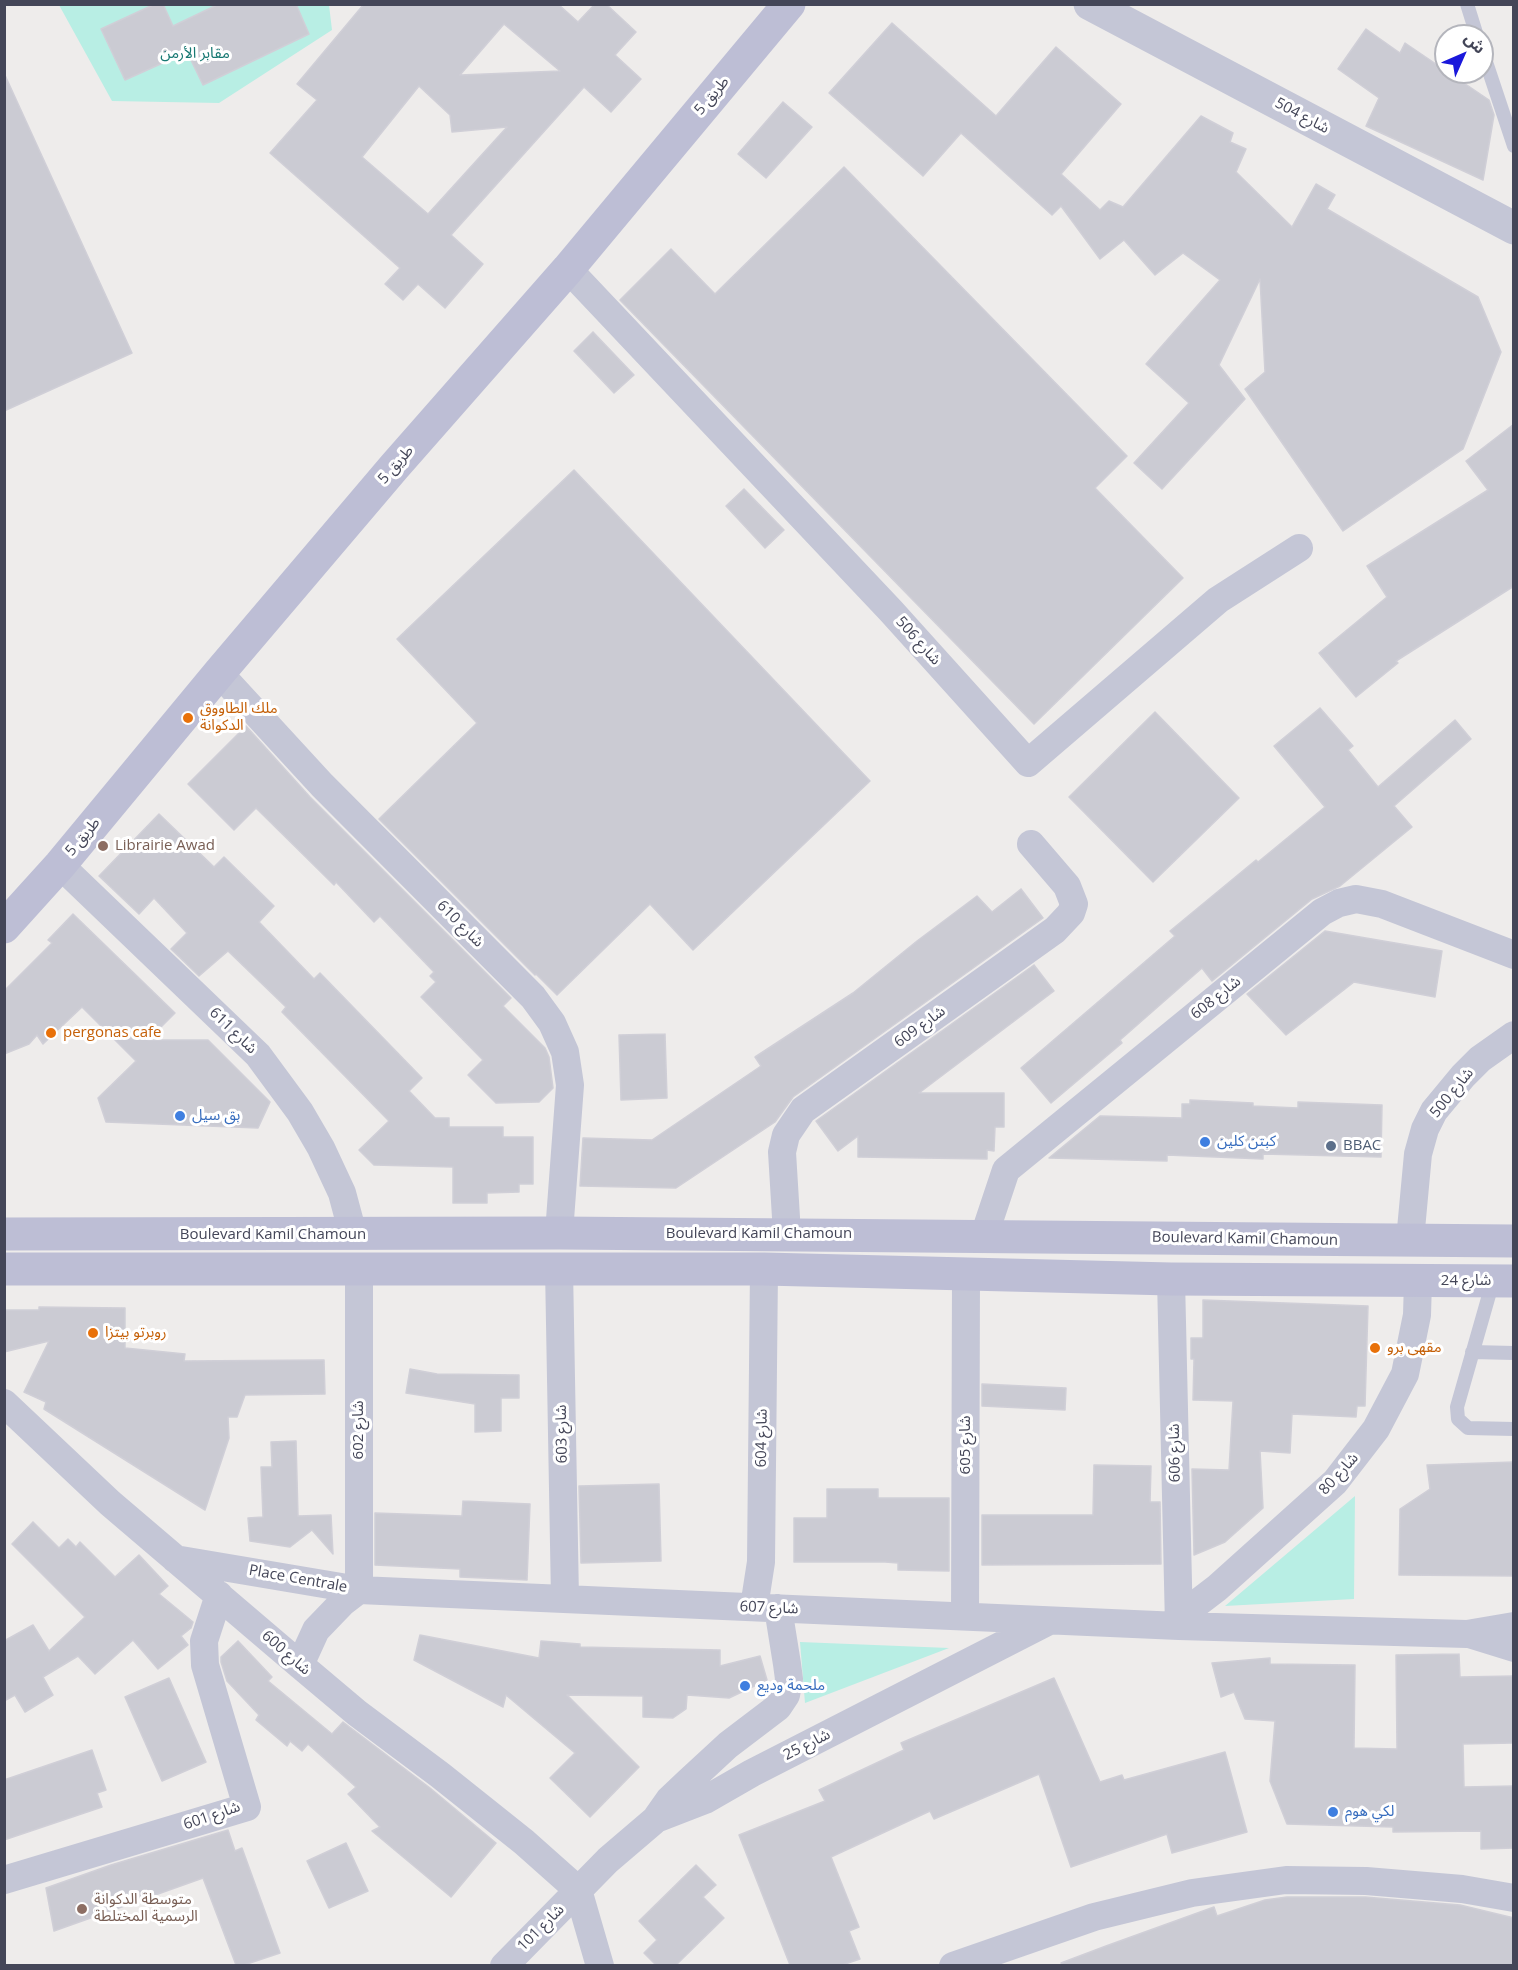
<!DOCTYPE html>
<meta charset="utf-8">
<style>
body{margin:0}
#map{position:relative;width:1518px;height:1970px;overflow:hidden;background:#eeeceb;font-family:"Open Sans","Noto Sans Arabic",sans-serif}
canvas{display:block}
.frame{position:absolute;inset:0;border:6px solid #444658;pointer-events:none}
.north{position:absolute;left:1434px;top:24px;width:60px;height:60px;box-sizing:border-box;background:#fff;border:2px solid #b4b5bc;border-radius:50%;rotate:45deg;font-size:16px;font-weight:700;line-height:24px;text-align:center;color:#444658}
.north::after{content:'';display:block;margin:auto;width:21px;height:27px;background:#1a18db;clip-path:polygon(50% 0,100% 100%,50% 72%,0 100%)}
</style>
<div id="map">
<canvas width="1518" height="1970"></canvas>
<div class="frame"></div>
<div class="north">ش</div>
</div>
<script>
const ctx = document.querySelector('canvas').getContext('2d');
ctx.lineJoin = 'round';
function paint(path, color) { ctx.fillStyle = color; ctx.fill(path, 'evenodd'); }
const shape = rows => new Path2D(rows.map(r => 'M' + r).join(''));
function strokePath(path, color, width, dash) { ctx.strokeStyle = color; ctx.lineWidth = width; ctx.lineCap = dash ? 'butt' : 'round'; ctx.setLineDash(dash || []); ctx.stroke(path); }
function write(font, color, halo, rows, align = 'center') {
  ctx.font = font + ' "Open Sans","Noto Sans Arabic",sans-serif'; ctx.lineWidth = 6; ctx.setLineDash([]); ctx.textBaseline = 'middle'; ctx.strokeStyle = halo; ctx.fillStyle = color; for (const [text, x, y, turn = 0] of rows) {
    ctx.save(); ctx.translate(x, y); ctx.rotate((+turn || 0) * Math.PI / 180); ctx.textAlign = isNaN(turn) ? turn : align; if (halo) ctx.strokeText(text, 0, 0); ctx.fillText(text, 0, 0); ctx.restore();
  }
}
paint(shape([
 [59,5,329,5,332,30,219,103,112,101],
 [1355,1496,1354,1599,1225,1606],
 [800,1642,949,1648,805,1703]
]), '#b8eee4');
const building = shape([
 [155,4,163,4,173,26,219,4,296,4,309,34,203,85,187,52,125,80,101,29,155,4],
 [364,4,558,4,578,22,595,4,606,4,636,32,615,55,641,79,611,112,584,87,451,235,483,264,445,308,418,284,403,300,385,284,400,268,270,153,317,100,297,84,364,4],
 [504,24,560,71,460,75,504,24],
 [419,86,450,115,452,132,507,127,428,214,362,157,419,86],
 [892,23,996,116,1056,47,1121,104,1061,174,1100,210,1109,201,1123,207,1201,116,1233,133,1230,142,1246,149,1236,172,1292,227,1316,184,1335,195,1327,209,1478,297,1501,352,1463,449,1343,531,1245,389,1265,372,1260,279,1219,365,1245,399,1162,489,1134,463,1189,403,1146,364,1220,280,1183,253,1155,275,1124,240,1100,259,1061,206,1052,215,961,133,923,176,829,93,892,23],
 [1366,29,1400,53,1405,43,1489,100,1494,115,1483,180,1366,126,1379,98,1338,69,1366,29],
 [4,73,132,353,4,411,4,73],
 [783,102,812,127,766,178,738,154,783,102],
 [844,167,1127,456,1095,488,1183,578,1034,724,620,300,671,249,715,294,844,167],
 [593,332,634,375,614,393,574,351,593,332],
 [1514,424,1514,586,1396,661,1398,663,1356,697,1319,653,1387,597,1367,566,1488,490,1466,461,1514,424],
 [574,470,870,781,693,950,650,904,557,995,536,974,535,975,379,819,477,723,397,639,574,470],
 [744,489,784,530,765,548,726,506,744,489],
 [1320,708,1353,746,1348,750,1378,787,1455,720,1471,739,1394,806,1412,827,1340,886,1312,899,1212,981,1202,968,1120,1040,1122,1043,1051,1103,1021,1068,1175,936,1170,931,1256,860,1258,862,1325,807,1274,746,1320,708],
 [1155,712,1239,798,1153,882,1069,797,1155,712],
 [246,726,310,797,511,998,503,1006,545,1048,549,1057,553,1088,539,1102,496,1103,468,1075,483,1060,421,997,436,982,430,976,434,972,380,916,374,922,336,882,334,885,256,808,234,830,188,784,246,726],
 [159,814,214,867,224,857,274,906,259,922,314,979,320,973,422,1078,409,1091,435,1118,449,1118,449,1127,503,1127,503,1137,533,1137,533,1184,519,1184,519,1192,487,1193,487,1203,453,1203,453,1167,374,1165,359,1150,389,1121,282,1012,286,1007,228,951,199,976,171,949,187,933,154,898,139,914,99,876,159,814],
 [1021,889,1043,918,793,1097,775,1122,676,1188,580,1186,583,1138,652,1140,761,1066,755,1057,853,993,917,941,977,896,992,912,1021,889],
 [73,914,175,1013,148,1040,208,1040,270,1102,258,1128,106,1122,98,1098,136,1061,82,1007,43,1044,37,1035,29,1044,4,1054,4,991,52,943,48,940,73,914],
 [1325,931,1442,951,1435,997,1354,982,1286,1035,1247,994,1325,931],
 [1034,965,1054,991,919,1093,1004,1093,1004,1127,995,1127,994,1151,987,1150,987,1159,858,1157,858,1136,838,1151,816,1121,1034,965],
 [665,1034,667,1098,621,1100,619,1035,665,1034],
 [1190,1100,1253,1103,1253,1106,1298,1108,1298,1102,1382,1105,1381,1157,1263,1154,1263,1159,1167,1155,1167,1161,1049,1158,1100,1116,1182,1118,1182,1104,1190,1104,1190,1100],
 [1203,1300,1368,1306,1365,1406,1357,1406,1356,1417,1292,1414,1290,1453,1260,1451,1263,1508,1225,1542,1194,1555,1192,1469,1229,1470,1233,1401,1193,1400,1194,1359,1191,1359,1191,1338,1203,1338,1203,1300],
 [39,1307,125,1308,125,1348,185,1354,184,1361,324,1360,325,1394,245,1395,237,1417,228,1417,229,1438,205,1510,44,1409,46,1402,24,1392,49,1341,4,1352,4,1310,39,1310,39,1307],
 [410,1369,437,1374,519,1375,519,1398,501,1398,501,1431,475,1432,475,1404,406,1393,410,1369],
 [982,1384,1066,1388,1065,1410,982,1406,982,1384],
 [296,1441,298,1516,331,1515,333,1554,312,1530,290,1547,250,1541,248,1518,263,1517,261,1467,272,1467,271,1442,296,1441],
 [1514,1462,1514,1576,1399,1575,1400,1509,1430,1489,1427,1465,1514,1462],
 [1094,1465,1151,1466,1150,1502,1160,1502,1161,1564,982,1565,982,1515,1093,1515,1094,1465],
 [659,1484,661,1561,581,1563,579,1486,659,1484],
 [827,1489,878,1489,878,1498,949,1498,949,1571,898,1570,898,1563,885,1562,794,1562,794,1518,827,1518,827,1489],
 [463,1501,530,1504,527,1580,460,1577,460,1569,375,1565,375,1513,462,1516,463,1501],
 [33,1522,59,1548,68,1539,76,1547,80,1542,115,1577,139,1555,168,1586,159,1594,193,1622,191,1628,181,1636,188,1645,158,1669,133,1640,95,1674,78,1656,43,1677,53,1695,25,1712,15,1695,4,1701,4,1641,33,1625,49,1651,85,1617,12,1544,33,1522],
 [420,1635,539,1658,541,1641,580,1644,580,1647,720,1650,720,1666,760,1656,767,1680,729,1698,687,1695,686,1709,673,1718,643,1717,643,1696,567,1695,639,1767,590,1817,550,1778,575,1753,506,1695,503,1707,414,1660,420,1635],
 [238,1641,272,1677,268,1681,332,1734,343,1722,430,1788,496,1843,451,1897,372,1831,380,1827,348,1794,356,1787,308,1744,302,1751,290,1741,287,1746,256,1720,259,1715,227,1681,221,1662,221,1657,238,1641],
 [1459,1654,1460,1677,1514,1676,1514,1743,1463,1744,1464,1787,1514,1786,1514,1848,1481,1849,1481,1831,1393,1832,1393,1827,1287,1824,1270,1781,1275,1721,1245,1719,1234,1692,1221,1697,1212,1663,1270,1658,1270,1664,1355,1665,1354,1748,1397,1749,1396,1655,1459,1654],
 [169,1678,206,1762,162,1781,125,1697,169,1678],
 [1054,1678,1100,1782,1122,1775,1124,1780,1225,1752,1247,1832,1172,1853,1167,1834,1071,1867,1039,1774,934,1819,930,1811,831,1857,859,1927,849,1931,860,1959,842,1965,790,1965,739,1835,825,1801,819,1790,904,1750,901,1743,1054,1678],
 [92,1750,106,1790,97,1793,102,1807,4,1840,4,1780,92,1750],
 [228,1830,235,1851,242,1848,280,1953,244,1965,236,1965,203,1878,54,1931,46,1888,111,1865,228,1830],
 [346,1843,368,1891,329,1908,307,1861,346,1843],
 [696,1865,716,1885,703,1897,724,1918,676,1965,656,1965,644,1953,657,1940,639,1921,696,1865],
 [1287,1897,1365,1897,1460,1905,1514,1918,1514,1965,1062,1965,1061,1963,1106,1946,1214,1907,1217,1916,1265,1900,1287,1897]
]);
paint(building, '#cbcbd3');
strokePath(building, '#d0cfd7', 1.5);
strokePath(shape([
 [1467,4,1477,36],
 [1482,50,1514,146],
 [1493,1281,1457,1407,1458,1419,1468,1428,1514,1429],
 [1472,1352,1514,1353]
]), '#c4c6d6', 14);
strokePath(shape([
 [568,269,891,611,1028,763,1218,600,1299,548],
 [219,673,322,785,533,997,552,1023,565,1052,570,1085,559,1233],
 [60,865,258,1055,300,1112,321,1148,342,1193,353,1234],
 [787,1234,782,1152,786,1135,803,1110,1055,930,1071,913,1074,904,1067,886,1031,844],
 [984,1236,1006,1170,1322,912,1339,903,1356,899,1382,904,1514,955],
 [1410,1240,1418,1154,1425,1129,1434,1111,1463,1076,1480,1059,1514,1035],
 [559,1268,565,1599],
 [359,1270,359,1590],
 [1171,1279,1179,1626],
 [4,1403,110,1503,300,1665,357,1713,440,1775,524,1842,578,1890],
 [175,1559,359,1590,1179,1626,1467,1634,1514,1626],
 [754,1607,761,1562,764,1269],
 [965,1616,966,1275],
 [1179,1617,1217,1588,1335,1482,1376,1429,1405,1374,1417,1315,1418,1281],
 [1472,1635,1514,1648],
 [300,1665,316,1630,342,1603,359,1590],
 [657,1817,669,1800,688,1782,728,1745,778,1707,786,1695,789,1679,787,1664,778,1608],
 [4,1880,247,1807,205,1665,204,1641,219,1595],
 [578,1890,600,1966],
 [504,1966,608,1860,656,1819,705,1800,752,1773,1049,1621],
 [953,1966,1094,1917,1192,1893,1286,1880,1366,1881,1462,1889,1514,1898]
]), '#c4c6d6', 28);
strokePath(shape([
 [1090,4,1514,228]
]), '#c4c6d6', 33);
strokePath(shape([
 [4,927,60,865,219,673,394,467,568,269,789,4],
 [4,1234,559,1233,1514,1241],
 [4,1269,764,1269,1171,1279,1514,1281]
]), '#bdbed5', 33);
for (const [x, y, r, color] of [
 [188,718,6,"#e8710a"],
 [103,846,6,"#8d6e63"],
 [51,1033,6,"#e8710a"],
 [180,1116,6,"#3f7fe0"],
 [1205,1142,6,"#3f7fe0"],
 [1331,1146,6,"#5c6f8a"],
 [93,1333,6,"#e8710a"],
 [1375,1348,6,"#e8710a"],
 [745,1686,6,"#3f7fe0"],
 [1333,1812,6,"#3f7fe0"],
 [82,1909,6,"#8d6e63"]
]) { const dot = new Path2D(); dot.arc(x, y, r, 0, 2 * Math.PI); ctx.fillStyle = color; ctx.fill(dot); strokePath(dot, '#fff', 2); }
write('15px', '#167872', '#fff', [
 ["مقابر الأرمن",195,54]
]);
write('15px', '#444658', '#fff', [
 ["طريق 5",712,96,-50],
 ["شارع 504",1302,116,28],
 ["طريق 5",396,465,-49],
 ["شارع 506",918,641,48],
 ["طريق 5",83,837,-50],
 ["شارع 610",460,924,45],
 ["شارع 608",1216,998,-39],
 ["شارع 609",920,1027,-36],
 ["شارع 611",233,1031,44],
 ["شارع 500",1452,1093,-51],
 ["Boulevard Kamil Chamoun",759,1234],
 ["Boulevard Kamil Chamoun",273,1235],
 ["Boulevard Kamil Chamoun",1245,1239,1],
 ["شارع 24",1466,1281],
 ["شارع 602",359,1430,-90],
 ["شارع 603",562,1434,-91],
 ["شارع 604",762,1438,-89],
 ["شارع 605",966,1445,-90],
 ["شارع 606",1175,1453,-91],
 ["شارع 80",1339,1474,-48],
 ["Place Centrale",298,1579,10],
 ["شارع 607",769,1608,2],
 ["شارع 600",286,1653,41],
 ["شارع 25",807,1745,-27],
 ["شارع 601",212,1816,-19],
 ["شارع 101",541,1928,-45]
]);
write('15px', '#c56008', '#fff', [
 ["ملك الطاووق",200,709],
 ["الدكوانة",200,726],
 ["pergonas cafe",63,1033],
 ["روبرتو بيتزا",105,1333],
 ["مقهى برو",1387,1348]
], 'left');
write('15px', '#785e54', '#fff', [
 ["Librairie Awad",115,846],
 ["متوسطة الدكوانة",94,1900],
 ["الرسمية المختلطة",94,1917]
], 'left');
write('15px', '#366cbe', '#fff', [
 ["بق سيل",192,1116],
 ["كبتن كلين",1217,1142],
 ["ملحمة وديع",757,1686],
 ["لكي هوم",1345,1812]
], 'left');
write('15px', '#4e5e75', '#fff', [
 ["BBAC",1343,1146]
], 'left');
</script>
